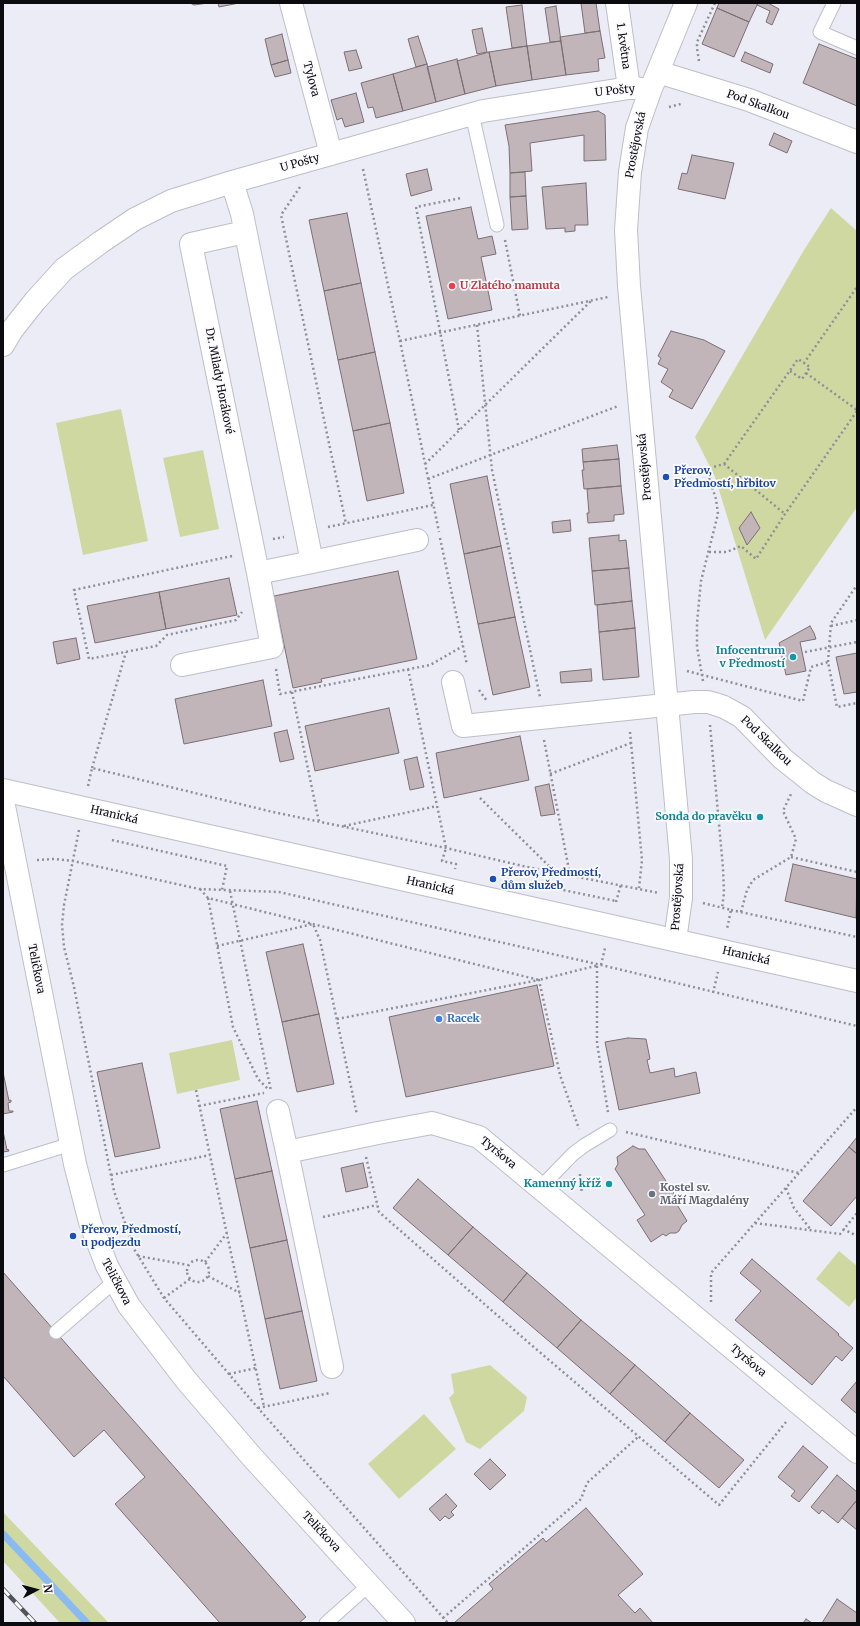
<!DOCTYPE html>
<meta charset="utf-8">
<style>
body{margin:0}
#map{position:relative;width:860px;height:1626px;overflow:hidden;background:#ececf7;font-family:Merriweather,serif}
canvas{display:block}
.frame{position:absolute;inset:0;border:4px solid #0b0b0f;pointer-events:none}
.north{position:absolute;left:16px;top:1570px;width:40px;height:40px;-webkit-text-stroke:3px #fafaff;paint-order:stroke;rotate:84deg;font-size:11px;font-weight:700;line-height:16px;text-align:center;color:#0b0b0f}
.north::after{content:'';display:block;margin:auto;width:14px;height:18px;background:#0b0b0f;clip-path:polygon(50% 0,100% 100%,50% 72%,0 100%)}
</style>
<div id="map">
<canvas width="860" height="1626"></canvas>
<div class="frame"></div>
<div class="north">N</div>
</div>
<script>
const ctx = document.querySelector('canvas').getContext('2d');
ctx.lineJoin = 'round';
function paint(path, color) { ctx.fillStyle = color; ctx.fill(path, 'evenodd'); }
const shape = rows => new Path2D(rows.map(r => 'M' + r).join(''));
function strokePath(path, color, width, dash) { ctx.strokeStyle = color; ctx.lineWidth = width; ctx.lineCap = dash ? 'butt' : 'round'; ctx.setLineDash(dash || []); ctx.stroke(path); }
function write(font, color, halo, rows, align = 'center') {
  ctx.font = font + ' Merriweather,serif'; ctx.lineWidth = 3.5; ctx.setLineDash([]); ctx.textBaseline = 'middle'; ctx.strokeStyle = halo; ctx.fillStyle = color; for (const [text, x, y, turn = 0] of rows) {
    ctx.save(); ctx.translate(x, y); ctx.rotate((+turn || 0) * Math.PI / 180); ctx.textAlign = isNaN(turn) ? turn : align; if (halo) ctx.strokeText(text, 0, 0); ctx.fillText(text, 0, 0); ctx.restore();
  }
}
paint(shape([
 [831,208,857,231,857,507,765,640,715,477,695,437,804,250],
 [121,409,148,541,83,555,56,423],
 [203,450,219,529,180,537,163,458],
 [232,1040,240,1080,177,1094,169,1053],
 [839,1251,857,1266,857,1297,849,1307,816,1279],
 [490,1365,527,1397,524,1411,480,1449,466,1442,449,1398,454,1393,451,1374],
 [424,1414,456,1449,399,1499,368,1464],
 [3,1512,109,1623,60,1623,3,1561]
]), '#d0d8a2');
strokePath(shape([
 [3,1534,87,1623]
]), '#89baf1', 7);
const building = shape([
 [190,3,208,3,194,5,190,3],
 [218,3,239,3,219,7,218,3],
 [581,3,596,3,600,31,585,33,581,3],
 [719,3,758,3,749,22,717,8,719,3],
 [758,3,768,3,779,9,772,25,766,22,770,11,757,5,758,3],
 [522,5,527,46,512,48,506,7,522,5],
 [556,6,561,41,550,42,545,8,556,6],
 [717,8,749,22,734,57,702,44,717,8],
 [482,28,487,52,477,54,472,30,482,28],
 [600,31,605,58,598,59,599,71,566,75,560,37,600,31],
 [282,34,288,60,271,65,265,39,282,34],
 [418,36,427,64,416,67,408,39,418,36],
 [561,41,566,75,532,80,527,46,561,41],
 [819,44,857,59,857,106,803,83,819,44],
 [527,46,532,80,496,86,489,52,527,46],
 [356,50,362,68,349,71,344,52,356,50],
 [489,52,496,86,465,94,457,61,489,52],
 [745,52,773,64,770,73,741,61,745,52],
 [457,59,465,94,436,102,427,67,457,59],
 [288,60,291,73,275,77,271,65,288,60],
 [427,64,436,102,403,111,393,74,427,64],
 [393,74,403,111,376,118,373,107,368,108,361,83,393,74],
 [356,93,364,122,345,127,342,118,337,120,331,100,356,93],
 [598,111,605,115,606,160,584,161,584,135,530,143,532,171,510,173,509,146,505,125,598,111],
 [774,133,792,141,787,153,769,145,774,133],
 [692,155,734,163,725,199,678,189,682,173,687,174,692,155],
 [427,169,432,190,411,196,406,174,427,169],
 [525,172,526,196,510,197,510,173,525,172],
 [586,183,588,225,575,225,575,231,565,232,565,228,546,229,542,187,586,183],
 [526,196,528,229,512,230,510,197,526,196],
 [471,207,478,239,492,236,496,254,481,257,492,310,448,319,426,216,471,207],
 [347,213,361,283,324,291,309,220,347,213],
 [361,283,375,352,338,360,324,291,361,283],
 [671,331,704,340,725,351,692,409,669,397,673,390,661,382,668,369,658,364,661,358,658,356,671,331],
 [375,352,390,423,353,431,338,360,375,352],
 [390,423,404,493,367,501,353,431,390,423],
 [617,445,619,459,583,462,582,449,617,445],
 [619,459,621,486,584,489,582,470,584,470,583,462,619,459],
 [487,476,501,546,464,554,450,484,487,476],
 [621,486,624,514,614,515,614,521,588,523,587,513,589,513,587,489,621,486],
 [751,512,760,528,747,545,739,528,751,512],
 [570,520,571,531,553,533,552,522,570,520],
 [619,535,619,541,626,540,629,568,592,571,589,538,619,535],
 [501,546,515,617,478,624,464,554,501,546],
 [629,568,632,601,595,605,592,571,629,568],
 [398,571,417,659,321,679,322,682,293,688,274,596,398,571],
 [229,578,237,615,166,629,159,592,229,578],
 [159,592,166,629,95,643,87,606,159,592],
 [632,601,635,628,599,632,597,605,632,601],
 [515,617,530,687,493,695,478,624,515,617],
 [810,626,814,633,816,639,800,642,806,671,786,675,779,643,810,626],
 [635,628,639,677,603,680,599,632,635,628],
 [76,638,80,659,57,664,53,642,76,638],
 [857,653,857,692,844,694,836,657,857,653],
 [591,669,592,681,561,683,560,672,591,669],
 [263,680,272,726,184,744,175,699,263,680],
 [389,708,399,753,315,771,305,726,389,708],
 [287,730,294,759,280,762,274,733,287,730],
 [520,736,529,780,444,798,436,753,520,736],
 [417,757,424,787,410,790,404,760,417,757],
 [549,784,555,814,541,816,535,787,549,784],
 [793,864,857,879,856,918,785,901,793,864],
 [303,944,319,1014,282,1022,266,952,303,944],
 [537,985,554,1066,406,1097,389,1017,537,985],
 [319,1014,334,1084,297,1092,282,1022,319,1014],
 [628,1038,646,1039,650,1059,647,1060,650,1073,674,1068,675,1077,696,1072,700,1093,619,1110,605,1042,628,1038],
 [142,1063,160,1148,115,1157,97,1072,142,1063],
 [3,1072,9,1101,11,1100,11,1102,8,1103,9,1111,13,1111,13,1112,3,1114,3,1072],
 [257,1101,272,1171,235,1179,220,1109,257,1101],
 [3,1131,7,1150,8,1149,9,1151,3,1152,3,1131],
 [857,1137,857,1154,849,1147,857,1137],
 [633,1146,639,1149,645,1149,679,1201,676,1203,687,1221,682,1225,679,1231,676,1233,670,1233,666,1236,663,1234,651,1242,637,1220,645,1215,615,1169,618,1164,617,1157,633,1146],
 [849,1147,857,1154,857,1196,831,1226,803,1201,849,1147],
 [363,1163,368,1187,346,1192,341,1168,363,1163],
 [272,1171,287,1240,250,1248,235,1179,272,1171],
 [418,1179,473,1227,448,1255,393,1208,418,1179],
 [473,1227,527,1273,503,1302,448,1255,473,1227],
 [287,1240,302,1311,265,1319,250,1248,287,1240],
 [752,1259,839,1334,838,1335,853,1348,842,1361,836,1356,812,1385,735,1320,761,1291,740,1273,752,1259],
 [3,1272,306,1617,299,1623,220,1623,115,1504,145,1477,104,1430,74,1457,3,1376,3,1272],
 [527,1273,581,1320,557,1348,503,1302,527,1273],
 [302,1311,317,1381,280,1389,265,1319,302,1311],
 [581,1320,635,1365,610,1394,557,1348,581,1320],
 [635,1365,690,1413,665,1442,610,1394,635,1365],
 [857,1381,857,1414,841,1400,857,1381],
 [690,1413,744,1460,719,1488,665,1442,690,1413],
 [803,1446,828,1467,799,1502,791,1496,795,1491,778,1477,803,1446],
 [490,1459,506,1475,490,1490,474,1474,490,1459],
 [837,1475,857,1492,857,1500,838,1523,822,1510,819,1514,811,1507,837,1475],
 [446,1494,457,1506,451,1512,454,1515,449,1519,445,1516,440,1521,429,1509,446,1494],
 [857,1500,857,1530,842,1518,857,1500],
 [586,1508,643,1574,618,1595,635,1613,640,1608,653,1623,454,1623,493,1589,489,1584,543,1538,546,1542,586,1508],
 [837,1599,857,1613,857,1623,822,1623,837,1599],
 [806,1619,812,1623,803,1623,806,1619]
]);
paint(building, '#c1b5ba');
strokePath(building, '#7a6f74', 1);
const service = shape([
 [834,3,820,32,857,48],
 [472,114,497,225],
 [3,1165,71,1144],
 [540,1188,573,1154,585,1145,610,1130],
 [56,1332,115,1281],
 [326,1623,369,1585]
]);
const minor = shape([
 [291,3,331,154],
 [617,3,629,88],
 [658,72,749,100,857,142],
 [245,232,191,244,258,573],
 [3,345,12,330,35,301,64,269,101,242,135,219,171,201,232,182,483,111,629,88,636,88,650,91],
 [312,562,417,540],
 [182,665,272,647,258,573,312,562,242,214,232,182],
 [453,682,463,726,694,702,708,702,715,704,724,707,742,717,783,759,813,783,826,791,857,805],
 [3,801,75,1164,90,1222,107,1266,129,1306,186,1380,252,1457,404,1623],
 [675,940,681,898,681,859,629,286,626,230,630,172,637,128,650,91,686,3],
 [278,1111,287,1152],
 [332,1367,287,1152,378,1133,432,1123,479,1137,857,1452]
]);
const secondary = shape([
 [3,790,857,981]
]);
strokePath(service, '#bdbec9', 15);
strokePath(minor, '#bdbec9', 24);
strokePath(secondary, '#bdbec9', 24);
strokePath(shape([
 [699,61,697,48,697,42,715,3],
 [669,107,681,104],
 [363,169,400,341,439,532],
 [300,187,281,215,346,524],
 [505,240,520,316],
 [477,325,492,470,540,697],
 [400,341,608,297],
 [790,371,802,379,810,367,804,363],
 [806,373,857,410],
 [459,430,416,207,461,198],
 [425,464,591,301],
 [724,464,798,359,804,363,857,287],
 [428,479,618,406],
 [328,527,433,505],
 [440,538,467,665],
 [273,539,284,537],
 [709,552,727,552,741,546,756,559,785,514,857,411],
 [232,556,74,590,89,659,156,646,167,635,236,620,242,612],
 [831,626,857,620],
 [805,652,857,642],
 [828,662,831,623,857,585],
 [276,669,280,694,430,665,463,646],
 [408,669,446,848,442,861,456,864,455,869],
 [687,671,803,701,811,667,828,662,837,707,857,703],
 [703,681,697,647,697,623,701,581,718,514,716,499,706,469,724,464,785,514],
 [479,690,487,701],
 [292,692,319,822],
 [710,725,723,868,724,893,722,908],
 [630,732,642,860,639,888],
 [544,740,570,875],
 [92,768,126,652],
 [550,774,631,743],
 [88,786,92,768,273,812,446,848,527,867,659,893],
 [480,798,555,872],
 [344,826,437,806],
 [79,830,64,905,62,925,64,947,74,987,114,1191,134,1249,164,1298,258,1408,448,1623],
 [112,840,227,866,222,890],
 [791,857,857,872],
 [37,860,54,859,73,861,199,889,279,892,601,965,857,1026],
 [539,885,616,901],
 [200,889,208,898,539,980,599,965],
 [230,891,271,1091],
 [208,898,233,1027,258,1079,269,1090],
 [616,902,621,884],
 [703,903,731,910,727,929],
 [731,910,857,937],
 [741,912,747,890,753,880,791,857,796,839,783,811,791,794],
 [217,946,313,924,320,940,357,1115],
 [601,965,605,948],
 [597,966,597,1043,608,1112],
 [713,993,718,972],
 [337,1019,539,980,560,1075,579,1129],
 [196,1090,264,1407],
 [199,1106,264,1093],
 [626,1132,799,1173],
 [366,1157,379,1212,529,1343,719,1505,786,1422],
 [580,1174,580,1180,582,1193],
 [111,1175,210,1155],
 [786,1188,794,1208,811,1230],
 [323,1217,377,1205],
 [755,1223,840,1234,857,1213],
 [843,1229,857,1236],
 [138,1256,188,1265],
 '187 1271a11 11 0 1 1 22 0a11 11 0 1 1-22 0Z',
 [205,1262,227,1233],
 [208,1276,240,1293],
 [164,1298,190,1279],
 [711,1302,711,1273,857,1107],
 [229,1374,256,1368],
 [258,1408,330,1393],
 [443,1618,581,1499,587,1483,639,1436]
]), '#8f8f98', 2.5, [2, 3]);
strokePath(service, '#fff', 13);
strokePath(minor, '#fff', 22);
strokePath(secondary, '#fff', 22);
const rail = shape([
 [3,1589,35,1623]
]);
strokePath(rail, '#53535a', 4.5);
strokePath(rail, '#fafaff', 3, [9]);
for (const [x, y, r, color] of [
 [452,286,4,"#e0444e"],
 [666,477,4,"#1a4fb4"],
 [793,657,4,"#0f9aa8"],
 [760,817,4,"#0f9aa8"],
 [493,879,4,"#1a4fb4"],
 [439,1019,4,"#3f7fe0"],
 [609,1184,4,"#0f9aa8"],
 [652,1194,4,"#6b7280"],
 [73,1236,4,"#1a4fb4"]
]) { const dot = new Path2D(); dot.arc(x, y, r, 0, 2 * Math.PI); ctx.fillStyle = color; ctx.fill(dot); strokePath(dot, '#fafaff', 1.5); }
write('11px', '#0b0b0f', '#fafaff', [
 ["1. května",623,46,82],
 ["Tylova",311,79,75],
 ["U Pošty",615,91,-6],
 ["Pod Skalkou",758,105,20],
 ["Prostějovská",636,145,-79],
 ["U Pošty",300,163,-16],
 ["Dr. Milady Horákové",219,381,79],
 ["Prostějovská",645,467,-95],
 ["Pod Skalkou",766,741,44],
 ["Hranická",114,815,13],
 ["Hranická",430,886,13],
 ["Prostějovská",678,897,-86],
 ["Hranická",746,956,13],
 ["Teličkova",36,969,79],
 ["Tyršova",498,1153,39],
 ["Teličkova",116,1282,62],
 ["Tyršova",748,1361,40],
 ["Teličkova",321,1532,47]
]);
write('bold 11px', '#be3a42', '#fafaff', [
 ["U Zlatého mamuta",460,286]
], 'left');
write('bold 11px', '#164399', '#fafaff', [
 ["Přerov,",674,471],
 ["Předmostí, hřbitov",674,484],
 ["Přerov, Předmostí,",501,873],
 ["dům služeb",501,886],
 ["Přerov, Předmostí,",81,1230],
 ["u podjezdu",81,1243]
], 'left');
write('bold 11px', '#0d838f', '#fafaff', [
 ["Infocentrum",785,651],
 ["v Předmostí",785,664],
 ["Sonda do pravěku",752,817],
 ["Kamenný kříž",601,1184]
], 'right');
write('bold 11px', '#366cbe', '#fafaff', [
 ["Racek",447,1019]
], 'left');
write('bold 11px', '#5b616d', '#fafaff', [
 ["Kostel sv.",660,1188],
 ["Máří Magdalény",660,1201]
], 'left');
</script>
